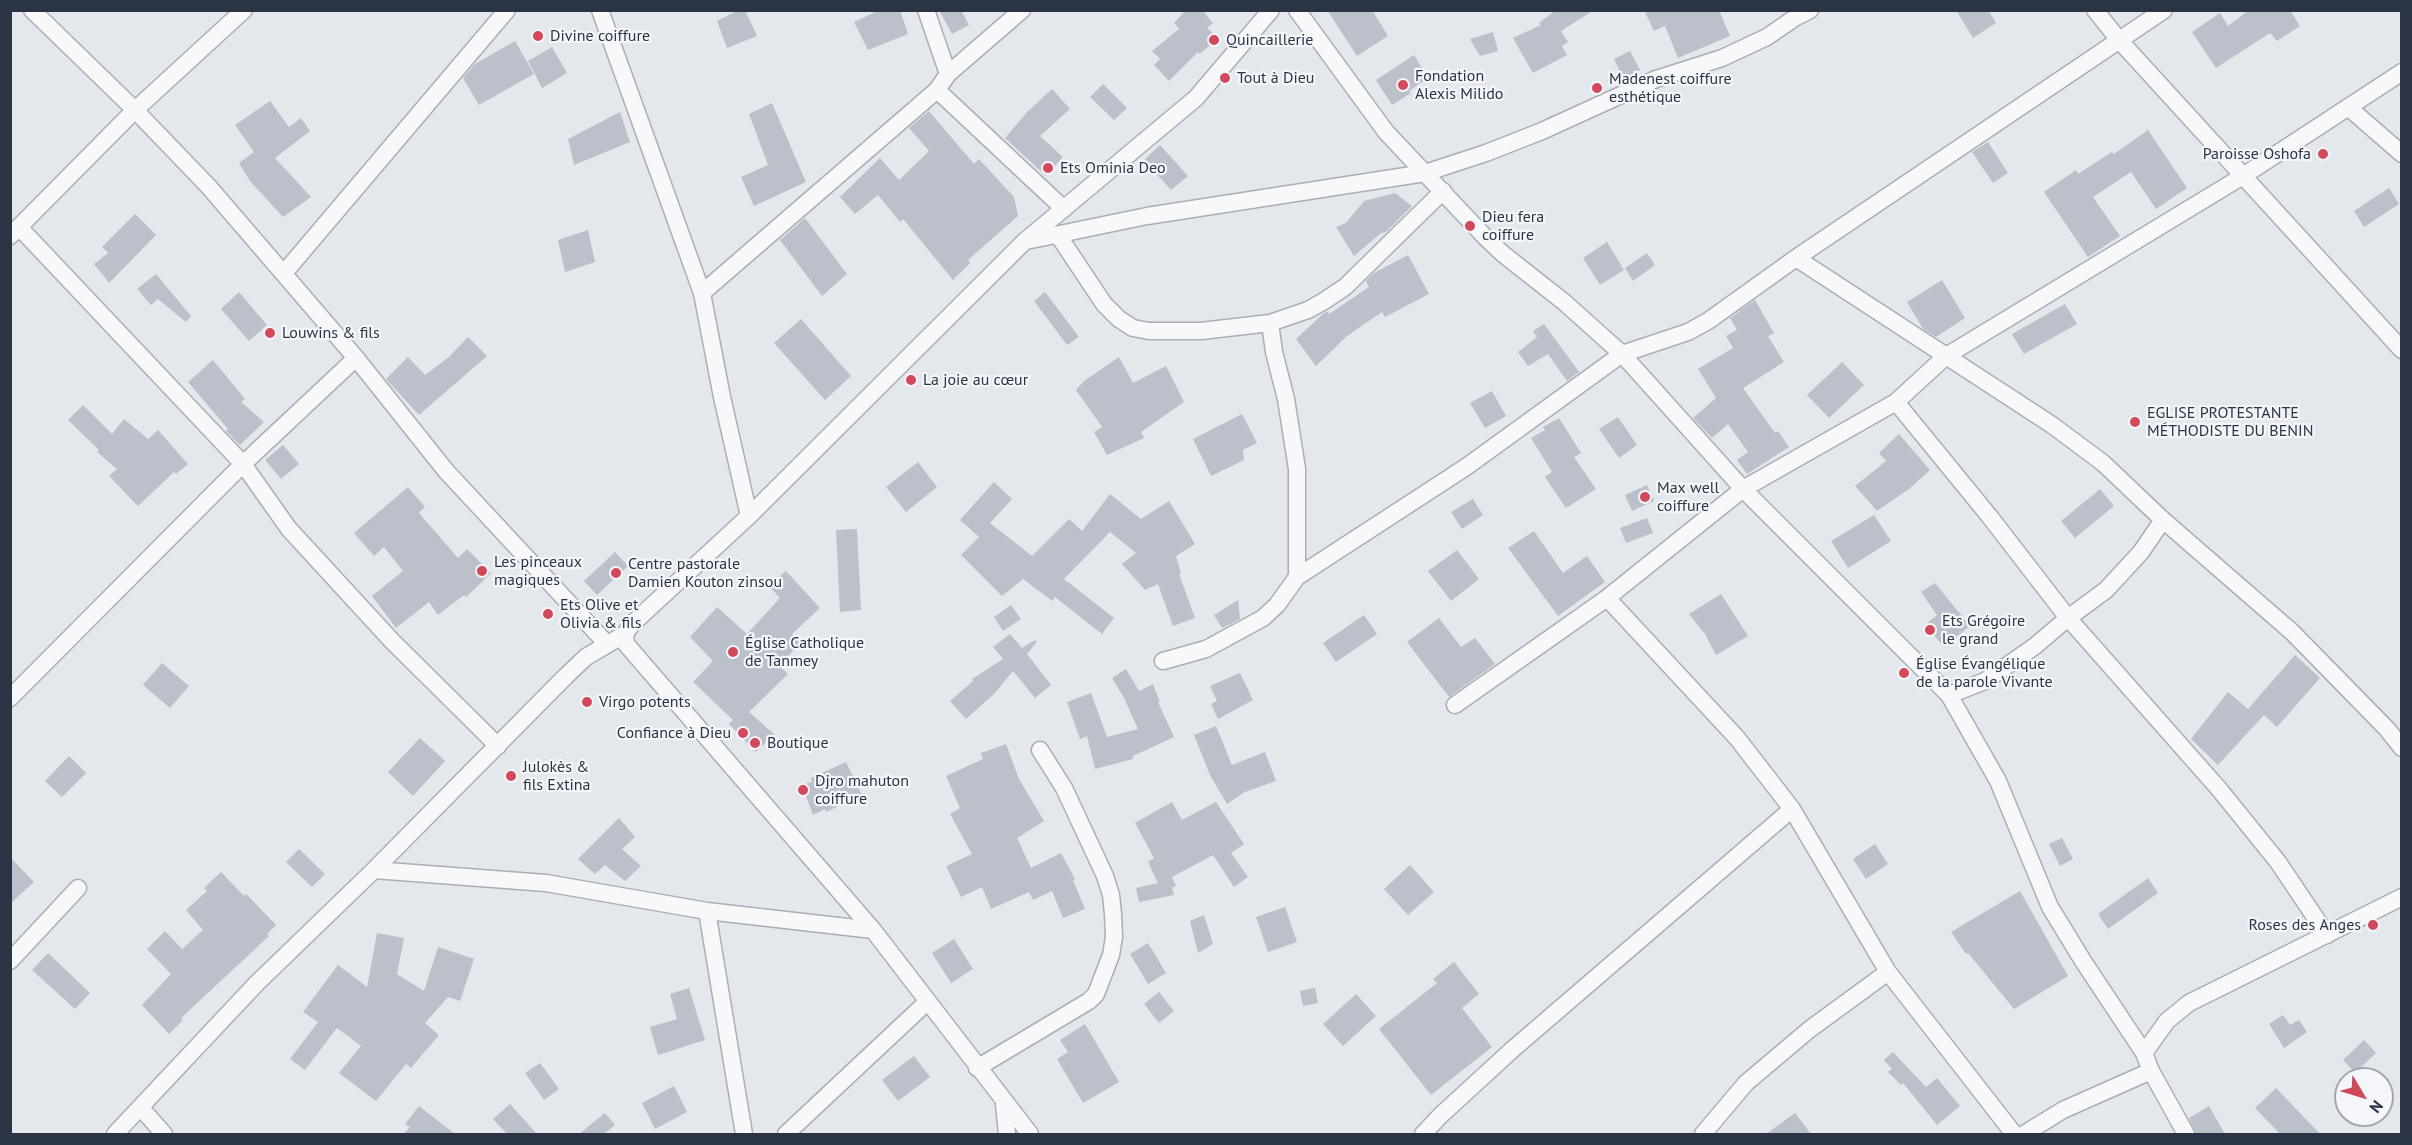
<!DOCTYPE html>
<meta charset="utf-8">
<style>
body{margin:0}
#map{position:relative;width:2412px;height:1145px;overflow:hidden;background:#e4e7ec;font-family:"PT Sans",sans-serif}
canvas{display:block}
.frame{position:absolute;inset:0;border:12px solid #2b3445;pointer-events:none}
.north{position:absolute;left:2334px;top:1067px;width:60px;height:60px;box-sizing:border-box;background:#f4f6f9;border:2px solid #a4a8b1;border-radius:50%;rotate:128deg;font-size:16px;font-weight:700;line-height:24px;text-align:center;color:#2b3445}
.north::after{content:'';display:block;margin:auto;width:21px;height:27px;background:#d1495b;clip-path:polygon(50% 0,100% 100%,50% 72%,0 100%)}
</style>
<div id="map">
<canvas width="2412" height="1145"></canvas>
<div class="frame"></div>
<div class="north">N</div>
</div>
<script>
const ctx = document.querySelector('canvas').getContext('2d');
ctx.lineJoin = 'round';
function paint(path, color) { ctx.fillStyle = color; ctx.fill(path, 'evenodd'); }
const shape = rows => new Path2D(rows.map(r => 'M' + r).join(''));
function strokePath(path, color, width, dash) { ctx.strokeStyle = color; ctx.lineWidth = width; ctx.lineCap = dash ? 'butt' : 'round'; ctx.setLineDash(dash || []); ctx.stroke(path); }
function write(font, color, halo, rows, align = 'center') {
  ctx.font = font + ' "PT Sans",sans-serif'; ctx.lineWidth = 4.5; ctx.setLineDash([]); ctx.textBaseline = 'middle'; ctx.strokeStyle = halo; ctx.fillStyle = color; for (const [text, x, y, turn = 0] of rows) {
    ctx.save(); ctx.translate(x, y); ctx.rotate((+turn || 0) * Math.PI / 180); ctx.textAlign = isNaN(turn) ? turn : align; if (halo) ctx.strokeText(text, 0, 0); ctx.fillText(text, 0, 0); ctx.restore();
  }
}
paint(shape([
 [739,10,745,10,757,36,727,48,717,21],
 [880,10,900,10,908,34,868,50,854,22],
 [939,10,961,10,969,25,952,34],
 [1186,10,1202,10,1213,23,1207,28,1218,38,1200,54,1198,52,1169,81,1154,65,1160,59,1152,51,1179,29,1174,23],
 [1327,10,1372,10,1388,36,1357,56],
 [1556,10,1594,10,1561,31,1568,42,1562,46,1567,55,1533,73,1513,38,1541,25,1539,23],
 [1644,10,1719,10,1730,36,1678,58,1665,26,1654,31],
 [1956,10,1988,10,1996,23,1973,38],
 [2249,10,2290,10,2300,26,2277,41,2270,33,2216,68,2192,32,2220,13,2228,26],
 [1493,32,1498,51,1480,56,1470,39],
 [515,41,534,74,479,105,463,78,475,64],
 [552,47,567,73,542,88,528,61],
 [1630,51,1640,70,1623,78,1614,59],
 [1414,55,1428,78,1409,91,1411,93,1392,105,1376,80],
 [1103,84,1127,108,1114,120,1090,97],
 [1052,89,1070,109,1040,136,1063,157,1046,176,1005,138,1027,112],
 [270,101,289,127,301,118,310,131,275,158,311,197,283,217,250,181,239,163,254,152,235,125],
 [772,103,806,182,754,206,741,177,768,165,749,114],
 [929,111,974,164,979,159,1014,197,1018,216,968,260,970,263,953,280,903,219,900,222,878,195,855,214,840,197,880,158,899,180,929,151,909,128],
 [620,112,630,142,574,165,568,139],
 [2148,130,2187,188,2156,209,2131,172,2093,197,2120,236,2088,257,2044,192,2076,170,2078,174,2112,152,2114,154],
 [1988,142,2008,173,1993,183,1972,152],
 [1160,145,1188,176,1171,190,1144,160],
 [2389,188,2399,204,2364,227,2354,211],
 [1395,193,1412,206,1386,232,1381,233,1354,256,1336,227,1346,223,1364,201],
 [135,214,156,235,109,283,94,264,108,253,102,247],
 [805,218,847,274,822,296,780,240],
 [588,230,595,262,565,272,558,240],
 [1607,242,1624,270,1600,285,1583,258],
 [1647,253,1655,265,1633,281,1625,268],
 [1408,255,1429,294,1385,317,1382,312,1347,336,1316,366,1296,339,1323,314,1327,311,1329,314,1369,287,1366,281,1374,273],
 [156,274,191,316,186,322,158,299,151,305,137,289],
 [1942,280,1965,318,1936,337,1923,329,1907,302],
 [239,292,267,325,249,341,221,309],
 [1045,292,1079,337,1067,345,1034,301],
 [1755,300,1774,333,1768,336,1784,362,1743,388,1775,433,1778,431,1789,447,1747,474,1737,460,1748,452,1728,424,1712,438,1693,418,1716,398,1698,369,1733,348,1726,336,1737,330,1730,318],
 [2065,304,2077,324,2024,354,2012,334],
 [801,319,851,376,825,400,774,343],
 [1544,324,1579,372,1567,381,1548,354,1528,366,1518,352,1537,337,1533,331],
 [468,337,487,356,419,415,386,379,408,357,425,375,449,357],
 [1119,357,1133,383,1166,366,1184,402,1141,432,1144,438,1107,455,1094,432,1102,427,1076,390,1084,381],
 [213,360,245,399,241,402,264,422,240,445,226,431,228,429,188,382],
 [1842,362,1864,385,1829,418,1807,395],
 [1492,391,1506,416,1485,428,1470,403],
 [83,405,112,434,124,419,148,439,158,430,188,464,176,474,174,472,138,506,109,476,117,469,97,452,99,450,68,420],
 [1242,414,1257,443,1243,450,1244,460,1211,476,1193,439],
 [1618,417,1637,445,1619,458,1599,429],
 [1559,418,1581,453,1574,457,1596,489,1566,508,1545,477,1552,472,1531,438,1545,430,1543,427],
 [1899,434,1930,470,1909,489,1877,511,1855,486,1886,461,1879,453],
 [283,445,299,464,281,479,265,460],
 [918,462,937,487,906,512,886,487],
 [994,482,1012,499,990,523,1032,556,1069,519,1082,531,1110,494,1141,519,1169,501,1195,544,1176,556,1181,573,1179,574,1195,618,1173,626,1158,584,1145,590,1122,564,1136,553,1110,532,1064,579,1114,618,1102,634,1055,597,1052,601,1023,579,1002,596,961,555,979,537,960,520],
 [1647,485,1654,501,1632,511,1625,495],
 [408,487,425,507,419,513,458,558,467,549,491,573,466,597,464,595,438,615,429,602,396,628,372,596,403,571,384,547,374,556,354,533],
 [2100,489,2114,506,2075,538,2061,521],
 [1473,499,1483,515,1462,529,1451,512],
 [1874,515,1891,541,1848,568,1831,541],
 [1647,518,1653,533,1626,543,1620,528],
 [857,529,861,610,840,612,836,530],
 [1534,531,1563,573,1587,556,1605,582,1558,616,1508,548],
 [1457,550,1479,579,1451,601,1428,571],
 [615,552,628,566,597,595,584,581],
 [786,571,820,608,792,634,801,642,779,666,788,674,749,712,774,734,756,752,729,724,733,720,693,682,713,661,690,637,717,607,747,634,780,598,769,586],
 [1935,583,1970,626,1944,647,1925,625,1937,615,1921,592],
 [1721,594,1748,636,1716,655,1705,634,1689,614],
 [1238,600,1240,619,1222,628,1214,615],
 [1011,605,1021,619,1003,631,994,617],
 [1364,615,1377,634,1336,662,1323,643],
 [1439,618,1461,647,1475,638,1495,664,1449,697,1407,642],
 [1010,634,1022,648,1035,640,1037,642,1027,654,1051,685,1035,698,1013,671,994,694,966,719,950,701,973,681,972,679,1003,659,993,647],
 [2295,655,2320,678,2277,727,2264,715,2218,765,2191,739,2228,692,2248,709],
 [162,663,189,686,170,708,143,685],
 [1126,669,1139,691,1153,684,1160,702,1158,702,1174,737,1133,756,1133,759,1095,769,1087,736,1080,739,1067,702,1091,693,1107,737,1138,729,1124,698,1112,678],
 [1240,673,1253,700,1218,719,1211,704,1217,701,1210,686],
 [1216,726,1232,765,1265,752,1276,781,1245,792,1227,804,1210,775,1194,735],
 [420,738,445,761,413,796,388,772],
 [1006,744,1019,779,1044,821,1017,838,1031,868,1061,853,1075,879,1073,880,1085,909,1063,918,1052,891,1033,900,1029,892,991,909,982,887,961,897,946,866,972,854,950,814,960,808,946,776,983,759,981,753],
 [69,756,86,773,62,797,45,781],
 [846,762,862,795,826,812,825,809,813,815,802,785,812,782,811,778],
 [1172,802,1182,820,1216,802,1244,844,1231,853,1248,877,1234,887,1213,855,1172,877,1176,886,1172,888,1174,895,1139,902,1136,888,1158,883,1148,862,1154,858,1135,823],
 [619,818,635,837,622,849,641,866,625,881,605,865,595,874,578,859],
 [2062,838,2073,859,2060,866,2049,844],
 [1875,844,1888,864,1866,879,1853,859],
 [299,849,325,874,312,887,286,862],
 [10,857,34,882,10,904],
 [1410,865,1434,892,1408,915,1384,889],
 [221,872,244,896,246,894,276,925,267,934,269,936,181,1018,183,1020,169,1034,142,1005,171,974,147,949,165,931,182,949,203,930,186,910,207,891,204,888],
 [2148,878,2158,893,2108,929,2098,914],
 [2020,891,2068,976,2014,1009,1968,953,1966,954,1951,932],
 [1285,907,1297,942,1268,952,1256,917],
 [1204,915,1213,944,1198,953,1190,921],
 [377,933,404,938,397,974,424,991,438,947,474,959,460,1001,448,997,425,1023,439,1035,411,1068,406,1064,376,1101,339,1073,361,1046,337,1028,305,1070,290,1059,318,1022,303,1012,338,965,367,987],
 [954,939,973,969,951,983,932,953],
 [1148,943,1166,973,1148,984,1130,954],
 [48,953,90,993,75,1009,32,970],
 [1454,962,1479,994,1462,1008,1492,1047,1431,1095,1379,1029,1437,983,1433,979],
 [689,988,705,1040,658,1055,650,1027,677,1019,670,994],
 [1315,988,1318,1003,1303,1006,1300,991],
 [1159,992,1174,1011,1159,1023,1144,1004],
 [1356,994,1376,1016,1343,1046,1323,1024],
 [2283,1015,2290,1025,2299,1020,2307,1032,2284,1048,2269,1024],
 [1085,1024,1119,1082,1083,1103,1057,1059,1068,1052,1060,1040],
 [2364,1040,2376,1053,2355,1073,2343,1060],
 [1893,1052,1926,1087,1937,1078,1960,1106,1937,1125,1903,1083,1901,1085,1888,1072,1892,1069,1884,1060],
 [914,1056,930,1077,898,1101,882,1080],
 [540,1063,559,1089,544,1100,525,1073],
 [674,1086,687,1112,655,1129,642,1103],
 [2276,1088,2320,1134,2280,1134,2255,1108],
 [510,1104,537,1134,507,1134,493,1119],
 [419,1106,455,1134,403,1134,410,1127,405,1124],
 [2209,1106,2225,1134,2196,1134,2189,1118],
 [605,1113,615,1125,604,1134,579,1134],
 [1795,1113,1811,1134,1766,1134]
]), '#bbc0ca');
const minor = shape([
 [32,10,135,110,209,187,356,358,446,471,606,643],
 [600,10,702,293,722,397,749,516],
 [926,10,948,74],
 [1297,10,1386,132,1486,238,1503,254,1564,302,1622,354,1743,489,1949,695,1998,781,2050,907,2083,961,2144,1053,2151,1071,2186,1134],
 [2095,10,2119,40,2402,350],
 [937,90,1064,209],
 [2348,107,2402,154],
 [19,227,243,464,289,529,392,641,498,746],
 [1058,235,1104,304,1119,319,1133,328,1149,331,1201,331,1270,323,1308,310,1324,301,1345,287,1443,191],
 [10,236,135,110,244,10],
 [1026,241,1147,216,1425,173,1486,153,1542,131,1656,79,1722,58,1767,37,1796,17,1810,10],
 [1796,258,2052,425,2103,463,2163,520,2292,632,2387,729,2402,748],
 [284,273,507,10],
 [702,293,937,90,948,74,1022,10],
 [1270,323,1274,352,1286,399,1297,469,1297,577],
 [1896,402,1990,517,2068,618,2219,789,2278,862,2327,935],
 [1607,598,1737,738,1792,809,1888,972,2014,1134],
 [625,634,626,644,873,930,1030,1134],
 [1163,661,1206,649,1263,618,1277,605,1297,577,1466,467,1622,354,1688,332,1708,321,1796,258,2164,10],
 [1949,695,1985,681,2035,646,2068,618,2106,590,2141,552,2163,520],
 [10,698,243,464,356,358],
 [1455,705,1607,598,1743,489,1896,402,1946,356,2243,176,2402,72],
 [374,870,546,883,707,911,873,930],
 [707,911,744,1134],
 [10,961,78,888],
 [2144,1053,2167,1021,2189,1003,2402,897],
 [977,1068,1089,1001,1096,994,1111,955,1114,937,1113,914,1111,895,1105,876,1064,788,1040,750],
 [1004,1104,1007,1134],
 [141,1108,164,1134],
 [115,1134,257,983,374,870,566,676,586,657,625,634,632,624,749,516,1025,241,1196,98,1271,10],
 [786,1134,927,1002],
 [1423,1134,1441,1115,1513,1049,1792,809],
 [1703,1134,1746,1083,1810,1029,1888,972],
 [2024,1134,2063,1110,2151,1071]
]);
strokePath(minor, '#a9aeb7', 19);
strokePath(minor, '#f7f8fa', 16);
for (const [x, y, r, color] of [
 [538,36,6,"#d1495b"],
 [1214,40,6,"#d1495b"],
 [1225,78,6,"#d1495b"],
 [1403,85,6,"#d1495b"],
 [1597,88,6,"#d1495b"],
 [2323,154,6,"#d1495b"],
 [1048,168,6,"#d1495b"],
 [1470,226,6,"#d1495b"],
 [270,333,6,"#d1495b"],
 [911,380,6,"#d1495b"],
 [2135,422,6,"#d1495b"],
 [1645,497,6,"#d1495b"],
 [482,571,6,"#d1495b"],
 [616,573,6,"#d1495b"],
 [548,614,6,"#d1495b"],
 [1930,630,6,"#d1495b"],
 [733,652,6,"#d1495b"],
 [1904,673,6,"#d1495b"],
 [587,702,6,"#d1495b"],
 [743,733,6,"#d1495b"],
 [755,743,6,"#d1495b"],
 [511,776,6,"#d1495b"],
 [803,790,6,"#d1495b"],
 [2373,925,6,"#d1495b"]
]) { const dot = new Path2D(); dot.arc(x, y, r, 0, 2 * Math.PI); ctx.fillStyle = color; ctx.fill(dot); strokePath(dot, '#f4f6f9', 2); }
write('16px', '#2b3445', '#f4f6f9', [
 ["Divine coiffure",550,36],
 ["Quincaillerie",1226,40],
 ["Fondation",1415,76],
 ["Alexis Milido",1415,94],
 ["Tout à Dieu",1237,78],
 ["Madenest coiffure",1609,79],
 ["esthétique",1609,97],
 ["Paroisse Oshofa",2311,154,"right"],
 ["Ets Ominia Deo",1060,168],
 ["Dieu fera",1482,217],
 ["coiffure",1482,235],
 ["Louwins & fils",282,333],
 ["La joie au cœur",923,380],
 ["EGLISE PROTESTANTE",2147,413],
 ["MÉTHODISTE DU BENIN",2147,431],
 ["Max well",1657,488],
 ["coiffure",1657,506],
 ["Les pinceaux",494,562],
 ["magiques",494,580],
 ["Centre pastorale",628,564],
 ["Damien Kouton zinsou",628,582],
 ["Ets Olive et",560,605],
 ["Olivia & fils",560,623],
 ["Ets Grégoire",1942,621],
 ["le grand",1942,639],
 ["Église Catholique",745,643],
 ["de Tanmey",745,661],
 ["Église Évangélique",1916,664],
 ["de la parole Vivante",1916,682],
 ["Virgo potents",599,702],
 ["Confiance à Dieu",731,733,"right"],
 ["Boutique",767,743],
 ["Julokès &",523,767],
 ["fils Extina",523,785],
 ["Djro mahuton",815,781],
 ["coiffure",815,799],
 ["Roses des Anges",2361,925,"right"]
], 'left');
</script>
